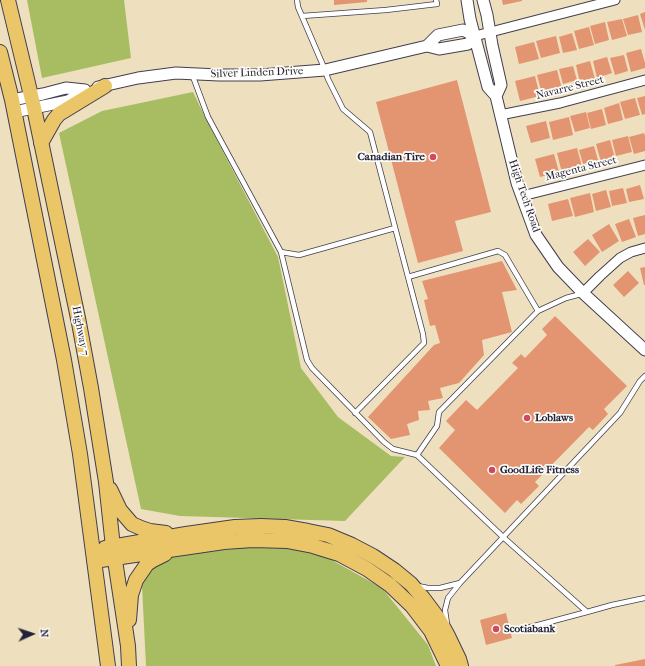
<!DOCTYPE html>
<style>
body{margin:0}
#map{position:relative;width:645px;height:666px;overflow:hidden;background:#eee0bf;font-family:"IM FELL French Canon",serif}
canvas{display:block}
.north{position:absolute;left:12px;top:614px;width:40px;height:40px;-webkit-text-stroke:3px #fdfcf7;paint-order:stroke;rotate:87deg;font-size:11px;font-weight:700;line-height:16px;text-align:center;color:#22223b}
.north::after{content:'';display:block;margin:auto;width:14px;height:18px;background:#22223b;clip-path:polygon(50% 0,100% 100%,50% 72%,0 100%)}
</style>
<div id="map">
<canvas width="645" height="666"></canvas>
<div class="north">N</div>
</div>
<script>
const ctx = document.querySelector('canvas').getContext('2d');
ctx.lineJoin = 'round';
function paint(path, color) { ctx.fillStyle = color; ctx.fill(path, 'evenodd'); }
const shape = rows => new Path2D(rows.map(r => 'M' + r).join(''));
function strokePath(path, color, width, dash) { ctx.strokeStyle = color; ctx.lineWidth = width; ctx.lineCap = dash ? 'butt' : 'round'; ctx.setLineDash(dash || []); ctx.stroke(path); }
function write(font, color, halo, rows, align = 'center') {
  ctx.font = font + ' "IM FELL French Canon",serif'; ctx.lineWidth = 3.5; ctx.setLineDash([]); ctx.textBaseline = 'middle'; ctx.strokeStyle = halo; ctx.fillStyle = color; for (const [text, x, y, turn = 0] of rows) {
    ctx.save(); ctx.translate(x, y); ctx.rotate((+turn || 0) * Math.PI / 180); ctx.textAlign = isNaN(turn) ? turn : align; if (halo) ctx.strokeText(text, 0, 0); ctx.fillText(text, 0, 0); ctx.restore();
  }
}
paint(shape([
 [27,0,124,0,131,58,42,78],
 [193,92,207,121,278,257,301,368,338,417,391,456,405,457,345,521,180,516,141,509,59,133,102,111],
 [273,544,328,558,382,588,428,645,436,666,146,666,142,586,149,568,173,556]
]), '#a8bd62');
paint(shape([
 [334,0,367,0,367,2,334,5],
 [502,0,522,0,522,1,503,5],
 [645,12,645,30,640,14],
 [638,15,642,32,628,35,623,19],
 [622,19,627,36,612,40,607,22],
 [605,22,609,40,595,44,590,26],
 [589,27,594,45,579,49,574,31],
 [572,33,577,50,563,53,559,37],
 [556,36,560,53,541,58,536,41],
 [534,42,539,59,519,64,515,47],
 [641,49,645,63,645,68,631,72,626,53],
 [624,55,628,71,615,75,610,58],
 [607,57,612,73,597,78,593,61],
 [590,61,595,79,580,83,576,65],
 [573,66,577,80,563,84,559,69],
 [557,70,562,89,542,94,537,75],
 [535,76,540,96,520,101,515,81],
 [457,80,491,212,455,221,463,251,418,263,376,102],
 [645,96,645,114,642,115,637,98],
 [635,98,640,115,625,119,620,102],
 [619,103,623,120,608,124,604,108],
 [602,109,606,125,591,129,587,113],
 [586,112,590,128,575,132,570,116],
 [569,117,573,135,553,140,549,122],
 [546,121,550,138,531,143,526,126],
 [644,133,645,136,645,151,634,154,629,137],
 [628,136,632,152,616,156,612,140],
 [610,140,615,158,601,162,596,144],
 [594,146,598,160,583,164,579,150],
 [577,148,582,167,562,173,557,153],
 [554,154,559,172,540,177,535,159],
 [640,185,644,199,629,202,626,189],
 [623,188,627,203,612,206,609,191],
 [606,190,611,207,596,211,592,194],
 [590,193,594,212,575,217,570,198],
 [568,199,573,216,552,221,548,204],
 [645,215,645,234,638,236,633,218],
 [629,219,636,237,622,242,615,224],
 [609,224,619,241,602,252,592,235],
 [588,239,600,252,585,266,573,252],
 [502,261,517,290,502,292,512,332,482,340,484,355,459,383,440,388,443,398,428,401,430,410,418,411,419,420,407,424,410,435,391,439,368,417,434,345,440,343,435,325,430,326,424,300,428,299,422,281],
 [645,267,645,285,644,285,640,268],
 [628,271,639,283,624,297,613,285],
 [555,316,627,386,604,409,608,414,593,430,589,427,535,482,539,486,521,504,517,500,505,513,439,448,455,430,446,421,466,400,477,410,518,368,512,363,521,354,525,358,547,335,542,329],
 [506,613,512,638,486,645,480,620],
 [645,659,645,666,615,666,615,665]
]), '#e39471');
const service = shape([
 [297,0,298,7,325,70,328,79,343,109,370,132,423,334,424,343,355,413],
 [302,16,386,10,437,4,436,0],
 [192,74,208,117,281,252,307,360,312,368,384,442,393,449,417,455,503,537,587,612,612,605,645,598],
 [281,252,299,255,395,228],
 [408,277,498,251,505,255,538,311],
 [417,455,437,426,439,412,538,311,566,298,581,294],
 [418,586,428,588,440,588,460,583],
 [447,624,445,610,448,598,460,583,620,413,640,381,645,376],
 [523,629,587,612]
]);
const minor = shape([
 [475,36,615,0],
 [500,115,560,103,645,80],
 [522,196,645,165],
 [583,293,600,276,620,258,631,252,645,248]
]);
const tertiary = shape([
 [467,0,470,19,488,87,496,96,517,183,536,235,558,267,583,293,645,350],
 [483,0,487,15,492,45,501,85,496,96],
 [427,46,439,49,468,44,475,36],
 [98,87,138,78,176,73,219,75,260,75,325,70,427,46,438,35,463,30,475,36],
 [12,100,43,94,66,88,85,90],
 [14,112,68,101,78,95]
]);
const primary = shape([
 [8,0,34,108,79,323,91,388,106,482,113,547,128,646,129,666],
 [0,52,12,100,64,360,80,454,108,666],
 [41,143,54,120,59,114,105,86],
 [110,489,120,510,132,524,141,528,150,531,166,533],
 [105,548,186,534,235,527,261,526,285,527,308,531,328,535,352,545,373,556,394,570,411,584,423,598,438,618,448,636,459,659,461,666],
 [94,561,224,542,253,540,287,541,313,546,339,554,367,569,390,585,412,606,431,631,448,666],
 [129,620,131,595,136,580,147,564,153,560,165,554]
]);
strokePath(service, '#413e4f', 6);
strokePath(minor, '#413e4f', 11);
strokePath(tertiary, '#413e4f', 13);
strokePath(primary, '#413e4f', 16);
strokePath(service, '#fff', 4.5);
strokePath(minor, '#fff', 9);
strokePath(tertiary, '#fff', 11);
strokePath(primary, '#ebc669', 14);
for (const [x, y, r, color] of [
 [433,157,4,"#d1495b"],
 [527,418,4,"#d1495b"],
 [492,470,4,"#d1495b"],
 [496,629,4,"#d1495b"]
]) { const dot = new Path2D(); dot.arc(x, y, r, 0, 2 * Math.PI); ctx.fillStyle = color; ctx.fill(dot); strokePath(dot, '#fdfcf7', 1.5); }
write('11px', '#22223b', '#fdfcf7', [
 ["Silver Linden Drive",257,73,-2],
 ["Navarre Street",570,88,-14],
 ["Magenta Street",581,169,-14],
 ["High Tech Road",524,196,71],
 ["Highway 7",80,331,79]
]);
write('bold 11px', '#22223b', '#fdfcf7', [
 ["Canadian Tire",425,157,"right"],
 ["Loblaws",535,418],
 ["GoodLife Fitness",500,470],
 ["Scotiabank",504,629]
], 'left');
</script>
